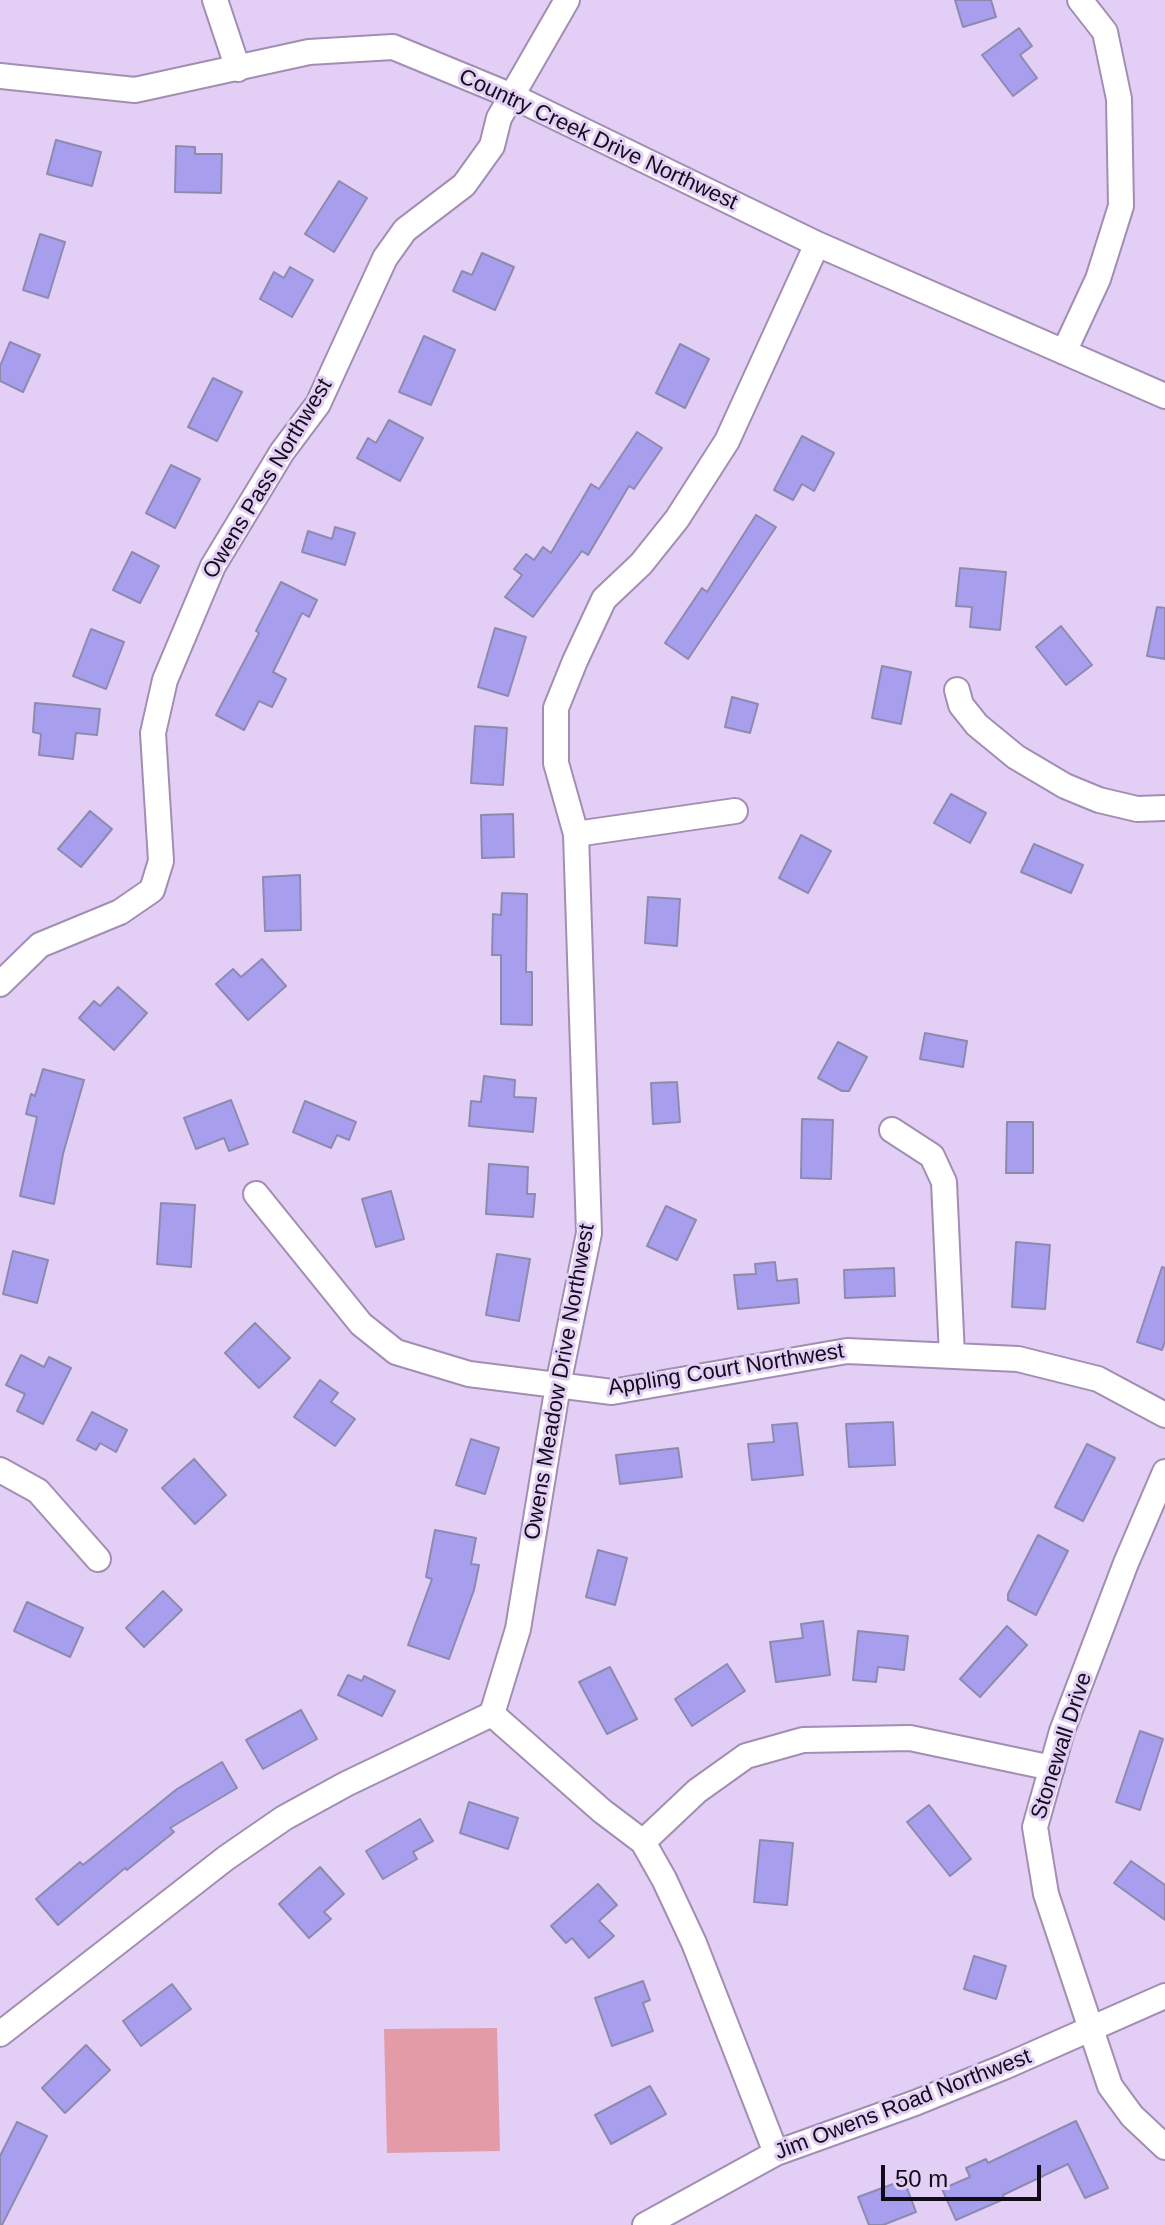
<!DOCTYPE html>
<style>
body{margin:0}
#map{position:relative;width:1165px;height:2225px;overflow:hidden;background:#e3cff6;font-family:Helvetica,sans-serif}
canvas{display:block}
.scale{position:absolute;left:881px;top:2165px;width:160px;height:36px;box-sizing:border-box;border:4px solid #120b18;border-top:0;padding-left:10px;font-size:24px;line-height:28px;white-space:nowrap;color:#120b18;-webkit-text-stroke:6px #e3cff6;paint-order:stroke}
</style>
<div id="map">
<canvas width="1165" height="2225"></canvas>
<div class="scale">50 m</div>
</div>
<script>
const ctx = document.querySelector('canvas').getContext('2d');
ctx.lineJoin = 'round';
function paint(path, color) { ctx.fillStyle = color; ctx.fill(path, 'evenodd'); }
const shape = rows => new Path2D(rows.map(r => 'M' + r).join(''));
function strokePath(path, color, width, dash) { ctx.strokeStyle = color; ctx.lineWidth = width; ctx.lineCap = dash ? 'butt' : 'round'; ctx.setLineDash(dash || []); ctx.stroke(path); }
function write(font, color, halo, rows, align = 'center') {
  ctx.font = font + ' Helvetica,sans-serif'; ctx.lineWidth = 6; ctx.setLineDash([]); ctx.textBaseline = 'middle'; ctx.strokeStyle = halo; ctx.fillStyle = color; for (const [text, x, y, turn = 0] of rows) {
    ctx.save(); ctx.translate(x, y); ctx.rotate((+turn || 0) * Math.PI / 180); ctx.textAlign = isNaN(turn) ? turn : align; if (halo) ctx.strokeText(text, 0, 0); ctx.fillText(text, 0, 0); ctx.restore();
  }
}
paint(shape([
 [497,2028,500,2151,387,2153,384,2029]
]), '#e49ba8');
const building = shape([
 [955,0,991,0,996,17,963,27,955,0],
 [1019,28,1032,46,1020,55,1037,78,1013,96,982,55,1019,28],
 [56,140,101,152,92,186,47,174,56,140],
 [176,146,195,147,195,154,222,154,221,193,175,192,176,146],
 [339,181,367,198,334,252,305,234,339,181],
 [40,234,65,242,48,298,23,290,40,234],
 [482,253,514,267,495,310,453,291,462,271,472,275,482,253],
 [290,267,313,280,292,317,260,299,274,272,284,278,290,267],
 [424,336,455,350,431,405,399,392,424,336],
 [10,342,40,355,23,392,0,381,0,366,10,342],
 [680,344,709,359,685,408,656,393,680,344],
 [213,378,242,392,217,441,188,427,213,378],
 [389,420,423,438,400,481,357,458,368,438,376,443,389,420],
 [637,432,662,448,634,489,629,486,588,555,582,551,533,617,505,597,522,575,514,569,526,554,534,560,543,547,551,553,591,484,599,489,637,432],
 [802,436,834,453,814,491,802,484,793,500,774,490,802,436],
 [171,465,200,479,175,528,146,513,171,465],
 [756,515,776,527,688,659,665,643,702,588,707,592,756,515],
 [335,527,355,533,345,565,302,552,308,531,332,539,335,527],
 [132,552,159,566,140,603,113,590,132,552],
 [960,568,1006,572,1000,630,970,627,972,607,956,606,960,568],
 [281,582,317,600,309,617,302,613,273,672,286,679,272,707,259,701,244,730,216,715,259,633,256,631,281,582],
 [1157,607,1165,608,1165,659,1147,656,1157,607],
 [1061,626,1092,665,1066,685,1036,647,1061,626],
 [495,628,526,637,508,696,478,687,495,628],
 [91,629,124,642,106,689,73,676,91,629],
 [882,666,911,672,901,724,872,718,882,666],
 [732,697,758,704,750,733,725,727,732,697],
 [35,703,100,709,97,735,76,733,73,759,39,755,41,734,33,732,35,703],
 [475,726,507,728,503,785,471,783,475,726],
 [951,794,986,813,970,843,934,823,951,794],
 [90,811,112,829,81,867,58,849,90,811],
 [513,814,514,857,482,858,481,815,513,814],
 [801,835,831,851,808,893,779,878,801,835],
 [1034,844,1083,865,1071,893,1021,872,1034,844],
 [300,875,301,930,265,931,263,877,300,875],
 [502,893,527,894,526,972,532,972,532,1025,501,1024,501,955,492,955,493,914,501,915,502,893],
 [648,897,680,899,677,946,645,943,648,897],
 [262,959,286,986,248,1020,216,984,233,969,241,977,262,959],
 [118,987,147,1013,114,1050,79,1018,94,1001,100,1006,118,987],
 [925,1033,967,1041,963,1067,920,1059,925,1033],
 [838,1042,867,1057,849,1091,842,1091,818,1078,838,1042],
 [43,1069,84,1080,63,1154,54,1204,20,1196,37,1117,26,1114,31,1094,35,1096,43,1069],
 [484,1076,515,1080,514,1097,536,1098,533,1132,469,1126,471,1101,481,1102,484,1076],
 [677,1082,680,1122,653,1124,651,1083,677,1082],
 [231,1100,248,1144,229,1151,224,1138,196,1149,184,1118,231,1100],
 [305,1101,356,1122,349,1140,337,1135,331,1148,293,1132,305,1101],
 [802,1119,833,1120,831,1179,801,1178,802,1119],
 [1007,1122,1033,1122,1033,1173,1006,1173,1007,1122],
 [489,1164,528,1167,527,1194,535,1194,533,1217,486,1214,489,1164],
 [391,1191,404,1239,376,1247,362,1199,391,1191],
 [161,1203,195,1205,191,1267,157,1264,161,1203],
 [666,1206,696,1220,677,1260,647,1246,666,1206],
 [1016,1242,1050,1245,1045,1309,1012,1307,1016,1242],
 [13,1251,48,1260,37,1303,3,1294,13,1251],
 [497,1254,530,1259,519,1321,486,1315,497,1254],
 [775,1262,777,1281,797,1279,799,1303,738,1309,734,1275,756,1274,755,1264,775,1262],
 [1162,1267,1165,1268,1165,1341,1162,1350,1137,1342,1162,1267],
 [894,1268,895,1296,845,1298,844,1270,894,1268],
 [255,1323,290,1358,259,1388,225,1353,255,1323],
 [21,1355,44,1367,49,1357,71,1368,43,1424,17,1411,25,1394,6,1385,21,1355],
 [320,1380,338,1393,331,1402,355,1419,335,1446,294,1417,320,1380],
 [92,1412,127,1430,116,1452,100,1443,96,1450,77,1440,92,1412],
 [893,1422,895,1465,849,1467,846,1424,893,1422],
 [797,1423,803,1475,752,1480,748,1444,774,1442,772,1425,797,1423],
 [471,1439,499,1448,485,1494,456,1485,471,1439],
 [1087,1444,1115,1458,1083,1521,1055,1507,1087,1444],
 [678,1448,682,1477,620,1484,616,1455,678,1448],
 [194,1459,226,1495,195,1524,162,1488,194,1459],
 [435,1530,476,1538,471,1564,479,1565,474,1590,449,1659,408,1645,432,1579,426,1577,435,1530],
 [1038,1535,1068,1551,1036,1615,1008,1600,1008,1594,1038,1535],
 [598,1550,627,1558,615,1605,586,1597,598,1550],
 [163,1591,182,1610,144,1647,126,1628,163,1591],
 [27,1602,83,1628,70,1657,14,1631,27,1602],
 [823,1621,830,1675,776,1682,770,1642,803,1638,801,1624,823,1621],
 [1007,1626,1027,1645,980,1697,960,1679,1007,1626],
 [858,1631,908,1636,904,1670,878,1667,876,1682,853,1680,858,1631],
 [727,1664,745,1691,692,1726,675,1699,727,1664],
 [610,1667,637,1719,607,1734,579,1682,610,1667],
 [348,1675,362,1681,364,1676,395,1691,382,1716,338,1695,348,1675],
 [301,1710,317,1739,263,1769,246,1740,301,1710],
 [1140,1731,1163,1739,1140,1810,1116,1802,1140,1731],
 [222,1762,237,1788,170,1828,174,1832,127,1870,125,1868,58,1925,36,1899,80,1862,83,1865,177,1789,222,1762],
 [469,1802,518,1818,508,1849,460,1833,469,1802],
 [929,1805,971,1859,950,1876,907,1822,929,1805],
 [420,1819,433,1841,413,1852,417,1859,383,1879,366,1851,420,1819],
 [760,1840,793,1843,787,1905,754,1902,760,1840],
 [1131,1861,1165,1885,1165,1920,1114,1883,1131,1861],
 [320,1867,344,1894,324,1912,331,1919,309,1938,279,1904,320,1867],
 [598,1884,617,1905,599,1921,614,1936,589,1958,572,1938,566,1943,551,1926,598,1884],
 [974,1956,1006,1966,996,1999,964,1989,974,1956],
 [643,1981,650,2000,643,2003,653,2031,612,2046,595,1998,643,1981],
 [172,1984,191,2009,141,2046,123,2021,172,1984],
 [86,2045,110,2070,65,2113,42,2088,86,2045],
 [650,2086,666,2114,611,2144,595,2115,650,2086],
 [1076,2121,1108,2188,1085,2198,1068,2164,1003,2195,1004,2199,956,2220,942,2189,970,2177,966,2168,986,2159,988,2163,1076,2121],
 [17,2122,47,2136,2,2225,0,2225,0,2156,17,2122],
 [904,2180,916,2212,883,2225,869,2225,858,2197,904,2180]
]);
paint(building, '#a79fee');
strokePath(building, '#8d8ab0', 2);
const minor = shape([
 [215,0,238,69],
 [0,76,135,90,309,52,393,47,512,96,817,244,1165,396],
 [1064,352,1098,279,1121,206,1119,99,1105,32,1080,0],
 [957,690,961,705,977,725,1016,757,1065,786,1099,800,1137,809,1165,808],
 [576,834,735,811],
 [0,984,40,945,120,912,152,890,161,861,153,733,165,680,213,566,282,452,318,404,385,258,405,230,464,185,492,146,499,118,567,0],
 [892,1130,932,1156,944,1182,952,1356],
 [256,1194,361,1324,396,1352,469,1374,612,1392,847,1351,1018,1359,1098,1379,1165,1415],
 [0,1470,38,1491,98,1559],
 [1165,1472,1126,1563,1062,1731,1035,1827,1046,1894,1110,2086,1132,2116,1165,2147],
 [492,1714,602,1811,643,1842,664,1879,694,1943,776,2153],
 [643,1842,697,1791,746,1756,803,1740,910,1738,1052,1768],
 [0,2034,226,1858,284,1818,346,1784,492,1714,518,1629,558,1385,589,1233,576,834,556,763,556,708,575,661,604,599,641,564,677,519,727,441,817,244],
 [645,2225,776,2153,915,2103,1004,2067,1165,1996]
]);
strokePath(minor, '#a18eb2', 28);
strokePath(minor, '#fff', 24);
write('22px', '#120b18', '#e3cff6', [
 ["Country Creek Drive Northwest",598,140,25],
 ["Owens Pass Northwest",268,479,-59],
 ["Appling Court Northwest",726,1370,-9],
 ["Owens Meadow Drive Northwest",560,1382,-80],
 ["Stonewall Drive",1062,1746,-72],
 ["Jim Owens Road Northwest",903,2105,-21]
]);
</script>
